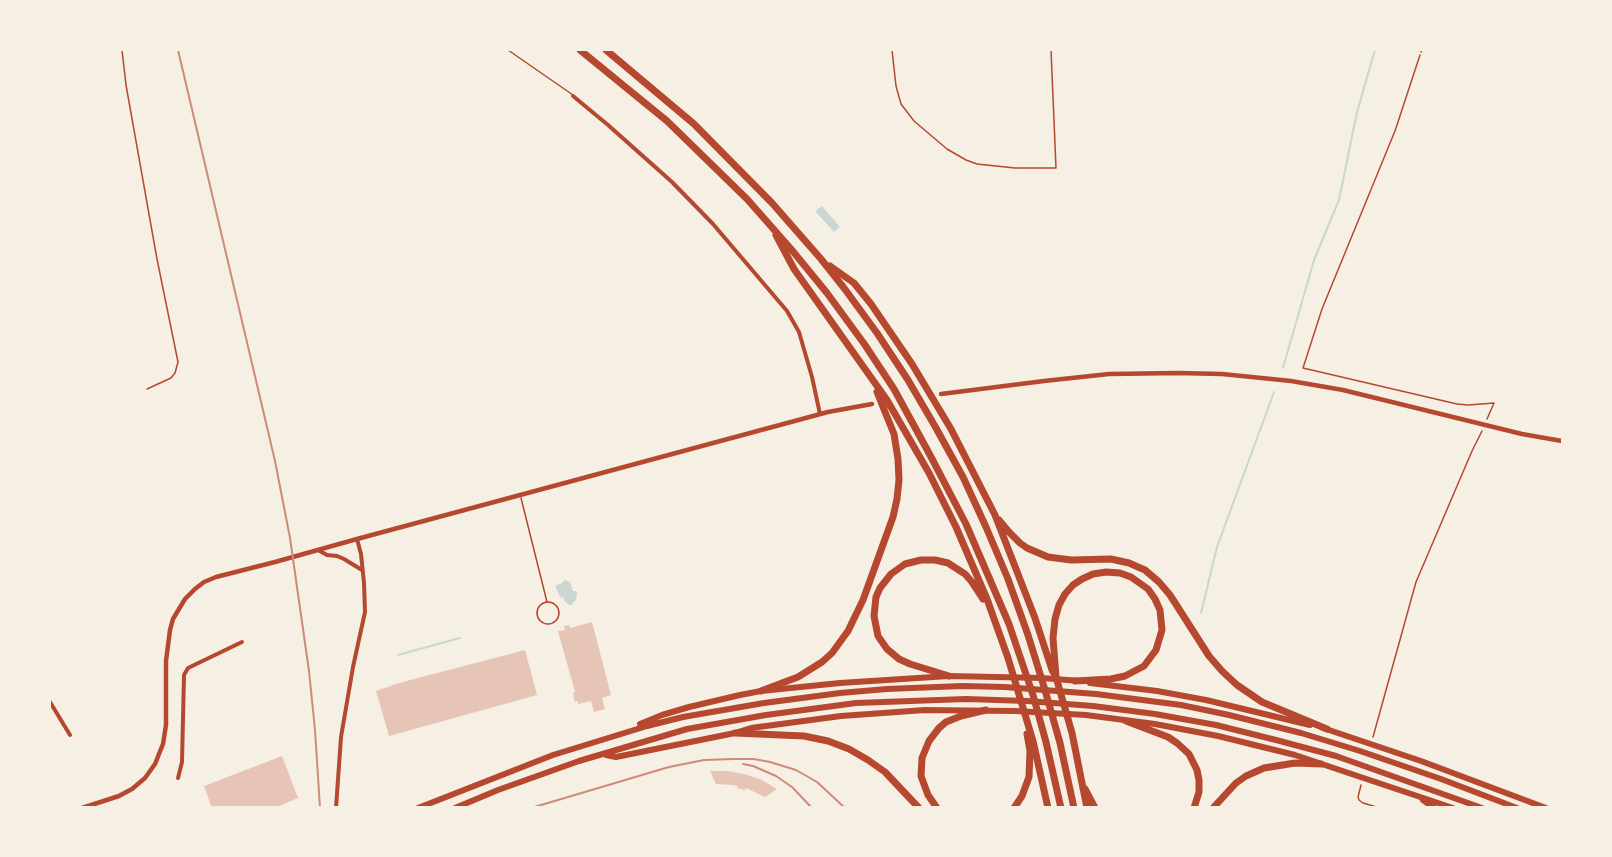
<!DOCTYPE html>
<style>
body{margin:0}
#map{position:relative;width:1612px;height:857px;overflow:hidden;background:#f6efe4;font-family:Lato,sans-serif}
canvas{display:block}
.frame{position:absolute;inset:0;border:51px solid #f6efe4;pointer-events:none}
</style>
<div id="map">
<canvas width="1612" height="857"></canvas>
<div class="frame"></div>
</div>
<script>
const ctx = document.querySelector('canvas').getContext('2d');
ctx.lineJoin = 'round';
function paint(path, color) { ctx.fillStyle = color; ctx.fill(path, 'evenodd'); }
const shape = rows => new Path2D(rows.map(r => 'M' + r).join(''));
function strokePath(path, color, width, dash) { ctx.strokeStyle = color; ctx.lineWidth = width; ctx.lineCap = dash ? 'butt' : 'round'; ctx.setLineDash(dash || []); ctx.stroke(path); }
paint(shape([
 [822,206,840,227,834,232,815,211],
 [565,580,570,582,573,591,576,591,577,594,576,600,571,605,569,605,564,601,564,598,560,597,556,588,556,585,561,584]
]), '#c9d6d2');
strokePath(shape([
 [1283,368,1314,260,1339,200,1357,112,1375,50],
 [1201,613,1217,547,1274,392],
 [398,655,460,638]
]), '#c9d6d2', 2);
paint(shape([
 [592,622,611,695,602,698,605,709,594,712,591,701,578,704,578,701,575,702,573,693,575,692,558,631,565,630,564,626,569,625,570,628],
 [525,650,537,695,389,736,376,691,399,683],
 [282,756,298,798,274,808,212,808,204,786],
 [710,771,728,771,744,774,760,779,777,789,765,797,746,788,745,790,737,788,738,786,732,785,716,784]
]), '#e6c5b7');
strokePath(shape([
 [122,50,126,85,157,259,178,362,175,373,171,378,147,389],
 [892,50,896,86,901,104,914,121,947,149,966,160,977,164,1015,168,1056,168,1051,50],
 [1420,55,1395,131,1322,309,1303,368,1457,404,1468,405,1494,403,1487,419],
 [1373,737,1416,582,1472,451,1482,431],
 [1361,785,1358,797,1359,800,1363,803,1380,808]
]), '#b5482f', 1.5);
strokePath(shape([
 [508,50,573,95],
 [1421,52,1422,50],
 [521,498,547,602],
 '537 613a11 11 0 1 1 22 0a11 11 0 1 1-22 0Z'
]), '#b5482f', 1.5);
strokePath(shape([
 [573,96,608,125,672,182,713,224,787,311,799,332,812,377,820,414],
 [318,550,327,555,337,556,344,559,362,570],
 [50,702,70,735],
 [178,778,182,762,184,675,188,668,242,642],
 [336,808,341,737,353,667,365,612,364,583,361,554,357,539]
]), '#b5482f', 4);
strokePath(shape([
 [941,394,1044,381,1109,374,1178,373,1222,374,1291,381,1343,390,1522,434,1562,441],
 [82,808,119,796,132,789,145,778,155,764,163,744,166,725,166,661,170,630,173,619,185,599,195,589,204,582,216,577,275,562,357,539,828,412,872,404]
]), '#b5482f', 4.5);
strokePath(shape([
 [1090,683,1157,691,1206,700,1310,725],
 [640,724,662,715,689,707,740,695,761,691,840,683,949,676,1042,678,1080,681],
 [1323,728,1421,761,1546,808],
 [606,755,616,757,735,733,751,728,841,716,925,710,1015,711,1086,715,1155,724,1218,736,1295,755,1453,808],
 [1423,800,1434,808],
 [418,808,553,755,647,726,683,717,764,703,840,693,887,689,962,686,1005,687,1096,694,1181,705,1229,715,1301,733,1360,751,1441,779,1517,808],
 [455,808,498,790,579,761,687,729,766,715,856,703,966,699,1027,701,1093,706,1155,714,1216,725,1276,740,1336,756,1482,808]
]), '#b5482f', 6);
strokePath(shape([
 [580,50,667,121,747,199,791,249,827,293,865,345,894,389,930,455,966,524,1009,624,1033,695,1046,742,1061,808],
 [606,50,694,124,772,203,821,259,844,288,877,333,908,380,936,428,963,477,986,527,1008,579,1028,635,1045,690,1060,743,1074,808],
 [776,235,794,269,887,400,929,473,956,527,987,599,1008,658,1033,741,1048,808],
 [830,266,854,283,871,304,912,364,951,429,995,515,1035,618,1052,670,1056,677],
 [999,520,1009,532,1020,543,1027,548,1048,557,1071,560,1111,559,1129,563,1145,570,1159,582,1170,595,1209,656,1222,671,1237,685,1262,702,1327,729],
 [949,676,910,664,899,659,887,649,878,636,874,616,876,597,880,588,891,574,905,564,921,560,935,560,948,563,965,574,972,582,983,599],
 [1075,681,1111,679,1125,676,1144,666,1156,650,1162,630,1160,610,1155,599,1148,589,1131,577,1120,573,1106,572,1093,574,1082,579,1073,585,1065,594,1059,605,1055,619,1053,638,1056,677,1072,733,1087,808],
 [761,691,798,677,822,662,832,653,848,631,863,600,893,517,897,499,899,480,898,459,894,434,877,392],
 [1126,721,1168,737,1177,743,1189,754,1197,770,1199,780,1199,792,1194,808],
 [735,733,804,736,828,741,849,749,868,760,885,772,919,808],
 [1085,789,1095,808],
 [937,808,928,795,921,776,922,758,929,741,939,728,946,722,961,716,986,710],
 [1014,808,1022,796,1029,777,1030,751,1027,734],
 [1213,808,1236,783,1246,776,1264,768,1295,763,1321,764]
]), '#b5482f', 7);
strokePath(shape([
 [178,50,275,461,290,538,309,671,315,730,320,808],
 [743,764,753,766,776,776,792,787,812,808],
 [531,808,669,767,704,760,734,759,754,759,770,762,796,770,817,782,845,808]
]), '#cf8b77', 2);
</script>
